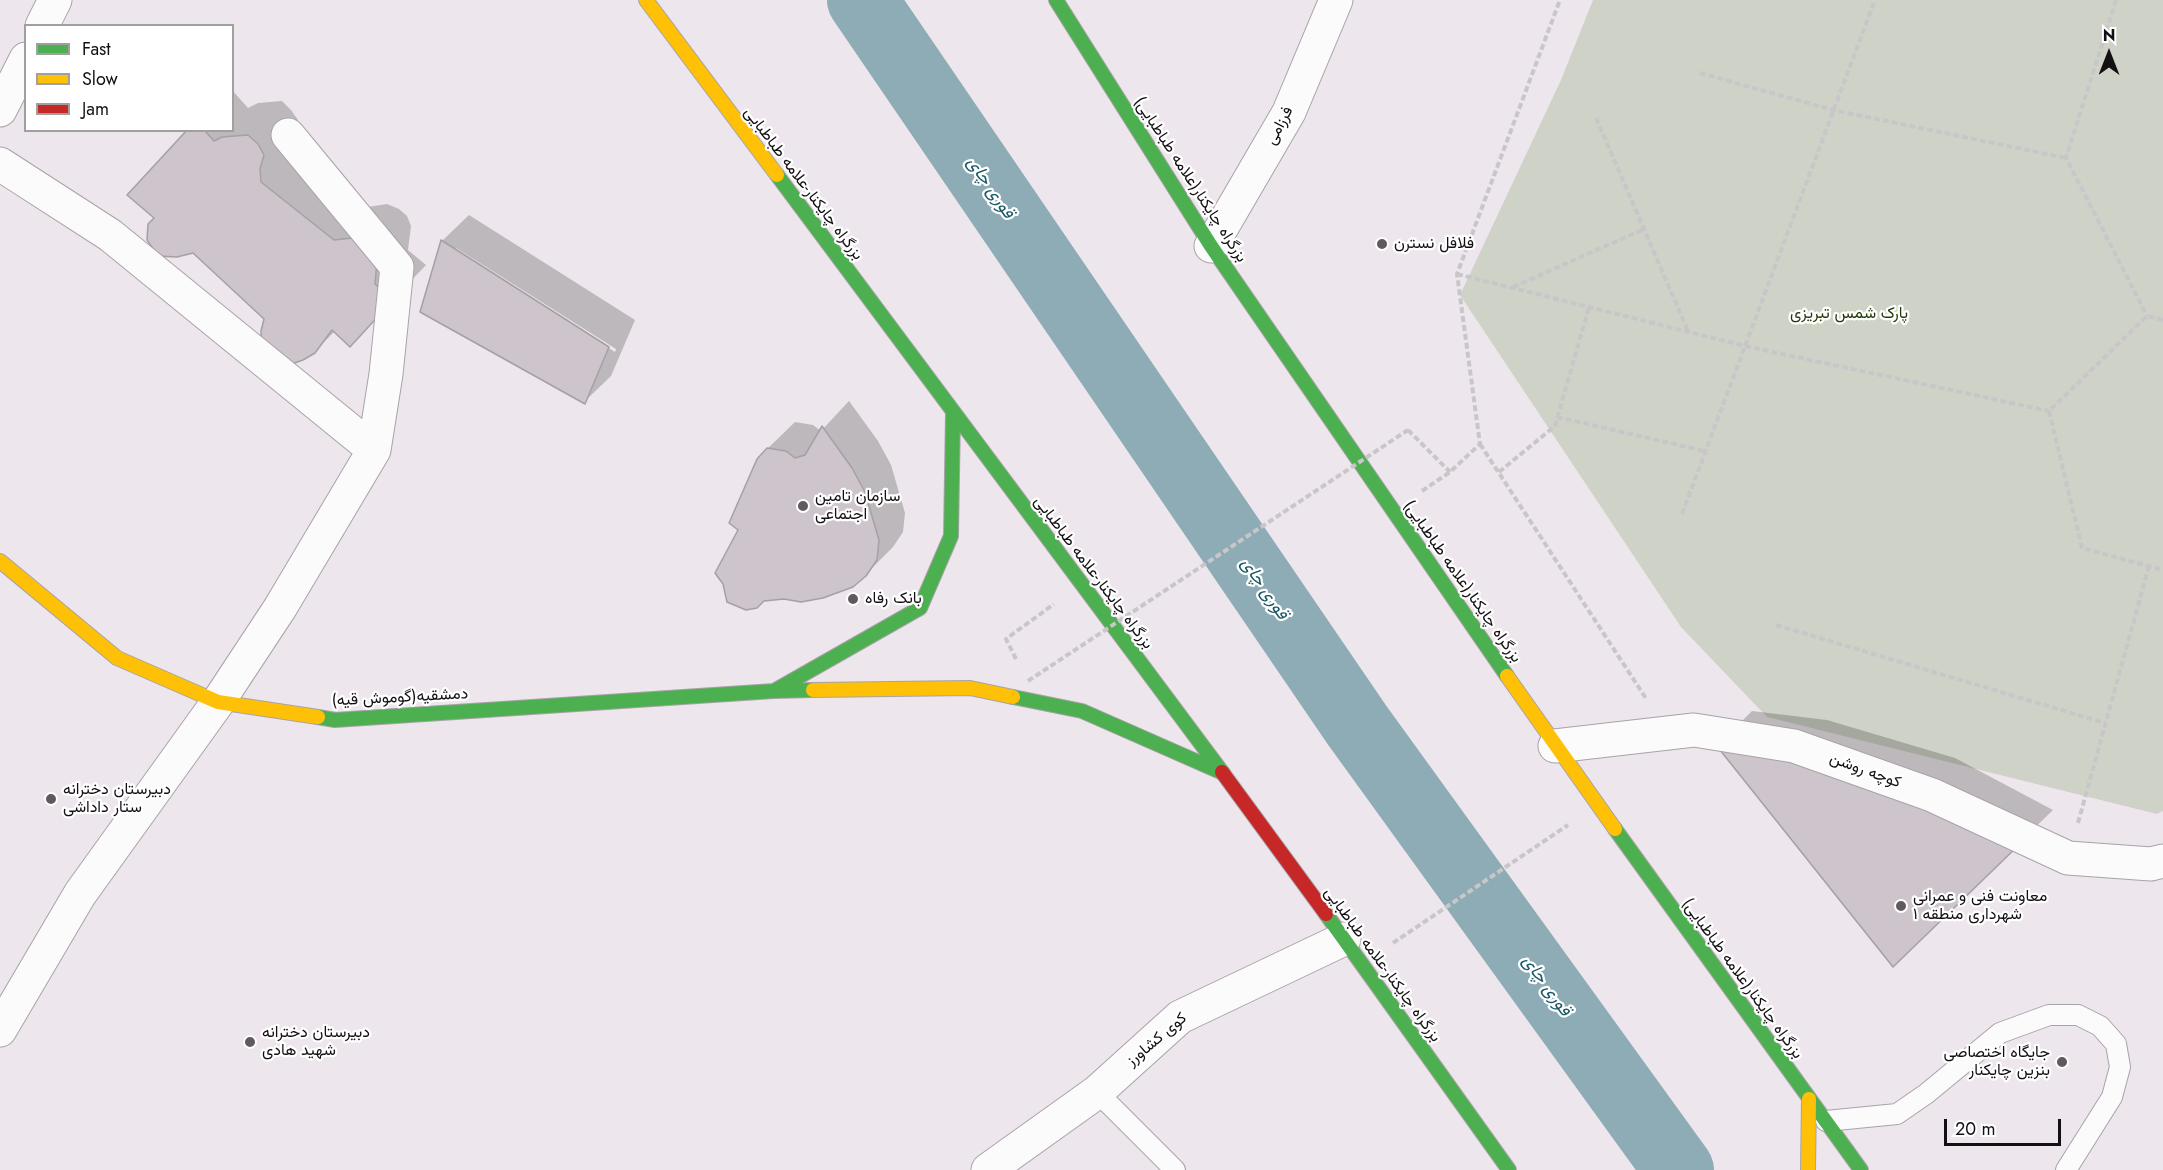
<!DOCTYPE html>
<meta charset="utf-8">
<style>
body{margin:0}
#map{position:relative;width:2163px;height:1170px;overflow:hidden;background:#ede6ec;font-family:Jost,sans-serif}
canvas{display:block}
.legend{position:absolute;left:24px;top:24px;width:210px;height:108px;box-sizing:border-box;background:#fff;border:2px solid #a19fa0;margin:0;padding:8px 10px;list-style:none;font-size:18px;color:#130f12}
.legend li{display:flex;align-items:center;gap:12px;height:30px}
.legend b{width:30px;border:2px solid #a19fa0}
.north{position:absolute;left:2079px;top:24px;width:60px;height:60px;-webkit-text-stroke:4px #fff;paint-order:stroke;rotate:0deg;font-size:16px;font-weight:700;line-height:24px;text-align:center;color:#130f12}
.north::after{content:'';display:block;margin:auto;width:21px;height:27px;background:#130f12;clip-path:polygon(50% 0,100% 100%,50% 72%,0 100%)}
.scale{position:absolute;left:1944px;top:1119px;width:117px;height:27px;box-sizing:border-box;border:3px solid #130f12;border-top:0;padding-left:8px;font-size:18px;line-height:21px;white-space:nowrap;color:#130f12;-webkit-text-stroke:4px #fff;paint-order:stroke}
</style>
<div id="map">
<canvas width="2163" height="1170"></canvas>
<ul class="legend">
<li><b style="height:8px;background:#4caf50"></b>Fast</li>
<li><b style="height:8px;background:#ffc107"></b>Slow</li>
<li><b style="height:8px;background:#c62828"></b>Jam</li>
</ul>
<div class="north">N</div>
<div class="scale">20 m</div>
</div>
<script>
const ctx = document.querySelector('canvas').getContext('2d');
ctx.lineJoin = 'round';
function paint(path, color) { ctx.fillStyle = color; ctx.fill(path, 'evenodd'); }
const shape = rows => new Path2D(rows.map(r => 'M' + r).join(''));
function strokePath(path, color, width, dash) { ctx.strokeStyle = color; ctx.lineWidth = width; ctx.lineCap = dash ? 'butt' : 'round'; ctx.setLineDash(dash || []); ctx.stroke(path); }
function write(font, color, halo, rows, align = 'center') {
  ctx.font = font + ' Jost,Vazirmatn,sans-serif'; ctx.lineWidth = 4.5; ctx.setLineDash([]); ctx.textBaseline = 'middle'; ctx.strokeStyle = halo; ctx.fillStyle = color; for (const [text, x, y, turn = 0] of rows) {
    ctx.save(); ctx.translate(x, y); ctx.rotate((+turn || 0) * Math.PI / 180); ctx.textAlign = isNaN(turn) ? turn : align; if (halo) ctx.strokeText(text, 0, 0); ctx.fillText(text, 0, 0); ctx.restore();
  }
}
paint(shape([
 [1593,0,2163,0,2163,811,2157,814,1767,717,1681,627,1460,295,1561,80]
]), '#ced2c7');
paint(shape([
 [232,90,248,108,258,103,282,101,291,110,298,120,294,134,368,207,387,204,399,209,407,216,411,226,408,250,426,265,350,345,335,331,314,352,266,318,156,218,189,130,232,130],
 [469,215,635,320,611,376,584,402,442,241],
 [456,248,616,349,615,352,456,252],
 [849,401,878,441,891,465,905,513,903,532,893,547,865,575,784,598,764,599,740,530,764,452,795,422,813,425,821,431],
 [1752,711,1827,720,1955,758,2053,810,2019,843,1718,745]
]), '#0003');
strokePath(shape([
 [862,0,1357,725,1679,1170]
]), '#8eacb5', 70);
const building = shape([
 [187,130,204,130,214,141,222,137,248,135,258,144,264,155,260,169,261,182,334,240,352,238,377,261,375,284,393,300,350,347,332,330,315,353,303,360,289,365,262,349,261,331,264,319,193,253,177,257,158,256,147,240,148,224,154,218,127,195,187,130],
 [441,240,609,347,585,404,420,312,441,240],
 [822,426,852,468,865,492,879,540,877,560,866,576,853,587,823,598,801,602,784,599,764,601,757,608,746,610,727,602,723,584,715,573,738,530,729,523,757,459,767,448,786,451,795,458,805,455,822,426],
 [1716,745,1920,791,2020,844,1893,967,1716,745]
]);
paint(building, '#cdc4cc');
strokePath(building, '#a5a0a4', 1.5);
const lane = shape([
 [1097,1092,1175,1170],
 [1826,1121,1897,1114,1926,1094,2000,1033,2049,1015,2078,1015,2100,1026,2116,1044,2120,1067,2112,1097,2066,1170]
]);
const street = shape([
 [42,26,55,0],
 [0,110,26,59],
 [0,164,110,235,374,450],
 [1211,246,1289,112,1336,0],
 [1555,746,1694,730,1794,746,1932,795,2068,858,2151,864,2163,861],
 [0,1030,80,894,218,702,280,608,374,450,386,374,397,267,288,135],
 [988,1170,1097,1092,1180,1017,1344,939]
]);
const fast = shape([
 [1056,0,1211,246,1507,676],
 [777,175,1222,772],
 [813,690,774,691,920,608,951,536,953,413],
 [1013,697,1082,711,1223,773],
 [318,717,335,720,774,691],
 [1615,829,1861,1170],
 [1326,914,1509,1170]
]);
const slow = shape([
 [646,0,777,175],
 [0,561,117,658,218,702,318,717],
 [1507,676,1615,829],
 [813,690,970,688,1013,697],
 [1808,1170,1809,1099]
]);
const jam = shape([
 [1222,772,1326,914]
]);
strokePath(lane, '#a8a3a7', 22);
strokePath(street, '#a8a3a7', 35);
strokePath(fast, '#a8a3a7', 16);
strokePath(slow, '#a8a3a7', 16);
strokePath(jam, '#a8a3a7', 16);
strokePath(shape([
 [2116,0,2066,158,2147,316],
 [1700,73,1833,110,2066,158],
 [1596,118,1688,331],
 [1457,274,1745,346,2049,411],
 [1513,287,1644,229],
 [2163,320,2147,316,2049,411,2082,548,2163,570],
 [1557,417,1705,451],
 [1408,430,1450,472],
 [1480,444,1647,700],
 [1499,472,1555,426,1589,307],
 [1422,491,1450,472,1480,444,1457,274,1560,0],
 [1682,514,1875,0],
 [1776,625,2105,723],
 [1016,659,1006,639,1054,604],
 [2078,823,2149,566],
 [1393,943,1568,825]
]), '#c9c6c9', 4, [6, 3]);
strokePath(lane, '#fcfbfc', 20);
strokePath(street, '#fcfbfc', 33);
strokePath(fast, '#4caf50', 14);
strokePath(slow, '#ffc107', 14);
strokePath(jam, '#c62828', 14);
strokePath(shape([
 [1028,681,1408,430]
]), '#c9c6c9', 4, [6, 3]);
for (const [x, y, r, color] of [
 [1382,244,6,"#5f5a5e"],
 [803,506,6,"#5f5a5e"],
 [853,599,6,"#5f5a5e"],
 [51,799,6,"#5f5a5e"],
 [1901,906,6,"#5f5a5e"],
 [250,1042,6,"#5f5a5e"],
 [2062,1062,6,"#5f5a5e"]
]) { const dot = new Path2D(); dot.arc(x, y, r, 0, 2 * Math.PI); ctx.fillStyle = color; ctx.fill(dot); strokePath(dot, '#fff', 2); }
write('16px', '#130f12', '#fff', [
 ["فرزامی",1280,126,-62],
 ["بزرگراه چایکنار(علامه طباطبایی)",1190,180,57],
 ["بزرگراه چایکنار-علامه طباطبایی",803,184,53],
 ["بزرگراه چایکنار-علامه طباطبایی",1093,573,53],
 ["بزرگراه چایکنار(علامه طباطبایی)",1462,582,55],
 ["دمشقیه(گوموش قیه)",400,698,-3],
 ["کوچه روشن",1865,771,20],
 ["بزرگراه چایکنار-علامه طباطبایی",1382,965,54],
 ["بزرگراه چایکنار(علامه طباطبایی)",1742,979,54],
 ["کوی کشاورز",1157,1040,-40]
]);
write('16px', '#130f12', '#fff', [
 ["فلافل نسترن",1394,244],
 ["سازمان تامین",815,497],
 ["اجتماعی",815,515],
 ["بانک رفاه",865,599],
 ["دبیرستان دخترانه",63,790],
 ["ستار داداشی",63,808],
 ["معاونت فنی و عمرانی",1913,897],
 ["شهرداری منطقه ۱",1913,915],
 ["دبیرستان دخترانه",262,1033],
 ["شهید هادی",262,1051],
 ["جایگاه اختصاصی",2050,1053,"right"],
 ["بنزین چایکنار",2050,1071,"right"]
], 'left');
write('16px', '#243b05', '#fff', [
 ["پارک شمس تبریزی",1849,314]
]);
write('italic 18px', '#1a5967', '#fff', [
 ["قوری چای",990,188,56],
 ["قوری چای",1264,589,56],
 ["قوری چای",1546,986,54]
]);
</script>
